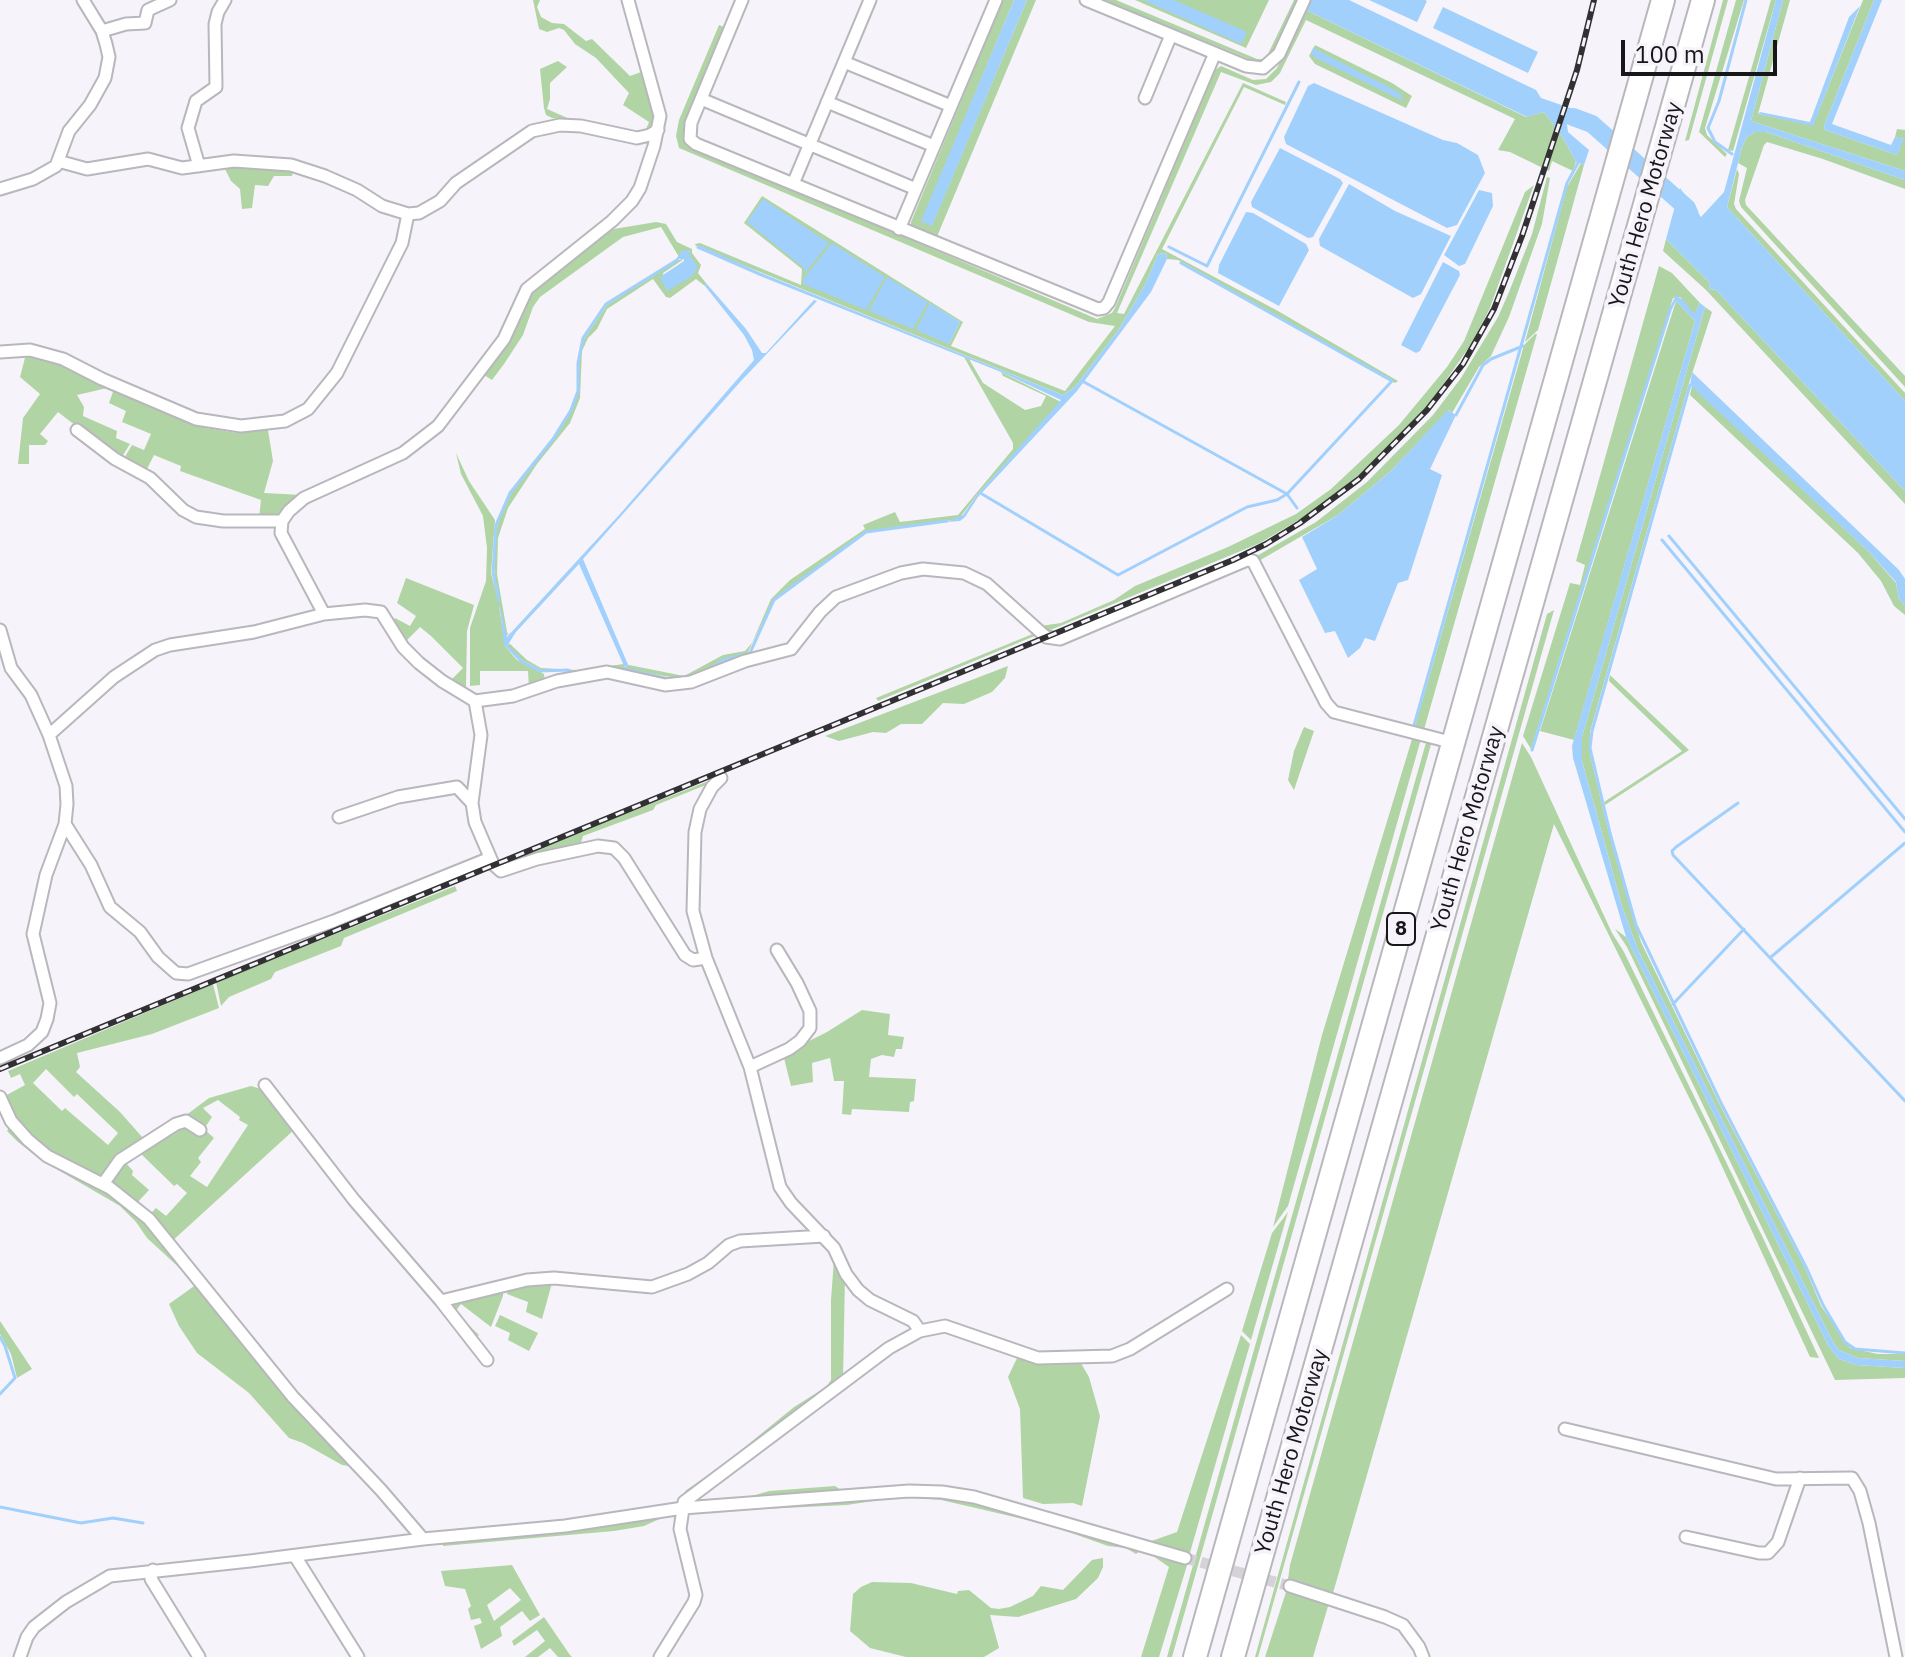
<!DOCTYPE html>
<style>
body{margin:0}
#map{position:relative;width:1905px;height:1657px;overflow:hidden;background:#f6f4fa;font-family:"IBM Plex Sans",sans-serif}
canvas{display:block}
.scale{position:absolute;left:1621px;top:40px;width:156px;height:36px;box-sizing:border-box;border:4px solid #171618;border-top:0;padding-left:10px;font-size:24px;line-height:28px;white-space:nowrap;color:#171618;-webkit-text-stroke:6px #f6f4fa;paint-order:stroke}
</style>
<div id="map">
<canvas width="1905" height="1657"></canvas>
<div class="scale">100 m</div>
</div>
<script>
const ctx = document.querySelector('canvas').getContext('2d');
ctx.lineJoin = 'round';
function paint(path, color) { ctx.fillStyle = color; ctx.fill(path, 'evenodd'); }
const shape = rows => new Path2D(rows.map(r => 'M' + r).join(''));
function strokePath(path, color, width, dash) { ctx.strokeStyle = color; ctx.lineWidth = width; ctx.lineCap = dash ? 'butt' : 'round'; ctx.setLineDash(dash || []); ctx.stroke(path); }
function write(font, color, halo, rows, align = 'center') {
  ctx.font = font + ' "IBM Plex Sans",sans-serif'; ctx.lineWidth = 8; ctx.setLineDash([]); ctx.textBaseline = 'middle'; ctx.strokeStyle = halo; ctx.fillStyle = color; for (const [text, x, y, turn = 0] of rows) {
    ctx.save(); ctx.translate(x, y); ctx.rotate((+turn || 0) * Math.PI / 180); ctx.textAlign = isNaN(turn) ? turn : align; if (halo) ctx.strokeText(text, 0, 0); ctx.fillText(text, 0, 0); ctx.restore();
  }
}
paint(shape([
 [533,0,540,0,537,7,541,17,552,23,564,24,586,41,592,39,630,76,644,71,656,124,644,134,649,122,623,105,629,93,596,58,575,44,564,30,559,28,547,32,539,29],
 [1003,0,1014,0,922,221,932,225,1027,0,1036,0,936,239,911,227,911,222],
 [1103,0,1116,0,1257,59,1263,59,1268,54,1294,0,1298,0,1276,50,1266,61,1259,63],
 [1135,0,1269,0,1246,48],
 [1723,0,1728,0,1689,140,1685,141],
 [1736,0,1744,0,1705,128,1707,135,1727,154,1725,157,1699,132],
 [1771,0,1776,0,1733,151,1728,150],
 [1783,0,1790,0,1758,114,1813,125,1863,0,1874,0,1824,126,1825,130,1897,155,1903,139,1895,137,1897,129,1905,130,1905,171,1751,121],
 [1306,10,1526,117,1544,112,1563,138,1576,162,1573,171,1552,161,1549,171,1510,152,1498,150,1515,119,1306,20,1280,73,1271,82,1256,85,1221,72,1117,313,1124,314,1243,83,1286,102,1285,105,1244,87,1162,249,1278,311,1398,381,1395,383,1178,260,1167,259,1166,253,1158,254,1146,283,1119,329,1075,387,1063,395,696,246,695,244,700,243,801,285,802,269,744,223,762,196,963,322,951,346,1065,391,1115,326,1089,322,679,148,676,136,679,120,719,25,724,27,685,125,684,136,688,145,1097,319,1112,313,1116,306,1215,70,1221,66,1253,80,1266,79,1277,68],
 [929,303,960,322,949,344],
 [1315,45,1392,83,1412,96,1406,108,1315,64,1309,56],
 [558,61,567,67,550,83,550,99,547,109,572,120,552,118,546,115,544,108,540,69],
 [1755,132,1766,132,1905,180,1905,189,1823,159,1767,142,1764,145,1745,200,1746,205,1905,376,1905,387,1741,207,1739,201,1747,168,1738,163,1742,147,1747,137],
 [1581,163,1584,165,1538,330,1525,342,1567,187],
 [223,165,294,169,292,176,274,176,268,186,255,185,252,208,242,209,240,189,231,181],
 [1737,169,1739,174,1734,204,1736,209,1905,393,1905,401,1727,207],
 [1547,177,1550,178,1542,224,1509,317,1491,356,1479,367,1452,413,1449,410,1391,471,1338,515,1257,562,1255,557,1316,522,1367,482,1433,415,1461,378,1498,317,1509,292,1532,234],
 [1534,185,1490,308,1472,343,1428,406,1370,465,1324,505,1260,543,1048,631,1040,626,1061,623,1114,600,1135,586,1228,547,1296,514,1331,489,1399,425,1447,367,1464,341,1525,192],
 [656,222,666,224,677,242,692,249,692,253,701,265,698,273,706,283,705,286,696,279,670,298,666,297,653,279,607,309,597,329,588,338,582,351,580,398,570,423,537,464,508,508,498,538,497,574,507,632,508,634,513,631,506,636,499,605,505,646,517,660,544,674,545,683,529,688,528,671,480,671,480,685,470,686,470,628,486,581,487,548,483,516,461,474,456,453,469,481,495,520,491,573,497,595,493,557,498,521,512,492,553,440,571,411,579,390,579,359,584,339,607,305,677,260,684,259,663,273,667,291,690,251,682,251,679,257,661,227,623,237,540,297,533,307,523,335,504,364,492,380,484,375,529,295,540,282,614,229],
 [1666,239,1710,283,1709,289,1716,290,1905,491,1905,504,1706,290,1663,251],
 [1659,266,1672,273,1700,303,1694,315,1680,297,1673,298,1531,749,1523,736,1570,583,1580,585,1585,565,1576,561],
 [1676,301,1695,321,1574,740,1540,731],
 [1705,307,1712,312,1689,383,1590,732,1590,754,1609,834,1641,942,1720,1105,1806,1270,1821,1306,1850,1348,1878,1354,1905,1354,1905,1361,1858,1358,1839,1350,1833,1342,1638,950,1622,906,1582,761,1582,737],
 [1535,334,1537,334,1423,733,1414,730,1524,345],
 [26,354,49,358,67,366,107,388,77,395,84,407,83,416,117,431,116,438,130,444,120,460,58,412,40,434,48,441,45,445,29,445,29,464,18,464,23,418,40,394,20,377],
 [964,357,969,359,983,383,1025,410,1041,406,1046,396,1003,376,1001,372,1061,402,976,496,959,519,863,533,774,599,747,654,722,660,706,670,682,679,619,668,577,674,568,670,545,672,522,660,508,646,509,643,527,660,541,668,577,670,624,664,625,667,629,665,684,676,723,655,745,651,752,643,771,599,790,580,865,529,863,525,895,512,900,522,958,515,1013,449,1013,443],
 [1692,385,1869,552,1896,583,1899,599,1905,606,1905,615,1894,606,1881,581,1858,553,1690,395],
 [114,389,206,428,237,433,268,430,273,461,264,493,303,495,281,518,259,518,261,500,180,471,181,466,154,455,145,473,123,460,132,445,144,450,151,434,122,422,126,411,109,403],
 [406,578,474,605,467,631,466,688,451,680,463,668,431,636,420,627,406,641,401,635,393,620,395,618,410,626,416,616,397,603],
 [1554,610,1258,1657,1255,1657,1547,614],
 [1035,633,1037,635,878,701,876,698],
 [1008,666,1005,678,992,692,964,704,943,703,922,724,901,724,886,733,873,732,839,741,825,736],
 [1610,675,1689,750,1605,805,1604,802,1682,751,1609,681],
 [1304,727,1314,731,1294,790,1288,780,1294,751],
 [1413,736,1421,739,1288,1206,1273,1227,1322,1035],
 [1427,739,1432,741,1172,1657,1167,1657],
 [1522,743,1531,757,1612,933,1624,952,1764,1240,1819,1358,1810,1357,1708,1136,1554,824,1333,1593,1288,1579,1290,1565],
 [716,778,711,783,656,805,653,810,583,836,580,846,502,867,499,864],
 [455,886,457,891,344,938,341,946,275,972,271,979,229,997,221,1006,216,982],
 [1615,929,1626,937,1829,1347,1839,1359,1856,1365,1905,1368,1905,1378,1835,1380,1627,947],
 [213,984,219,1008,152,1034,77,1053,80,1067,76,1072,120,1112,143,1138,119,1158,101,1179,49,1154,14,1117,5,1096,25,1085,20,1074,11,1078,8,1071],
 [46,1069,74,1097,77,1094,118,1133,108,1145,65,1108,62,1111,33,1083],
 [862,1010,890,1014,888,1035,904,1037,902,1049,896,1049,894,1057,882,1055,871,1059,869,1077,916,1079,914,1101,910,1102,909,1112,852,1109,851,1115,842,1114,844,1081,834,1081,830,1058,812,1063,813,1082,791,1086,783,1054,827,1032],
 [251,1086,261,1089,295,1129,170,1243,149,1215,156,1208,166,1216,187,1193,177,1184,174,1186,138,1151,209,1098],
 [218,1100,240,1117,239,1120,248,1125,207,1187,190,1176,201,1162,198,1158,214,1138,204,1129,212,1117,203,1108],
 [9,1128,26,1144,105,1191,142,1217,355,1467,342,1465,303,1443,289,1438,249,1393,197,1353,179,1326,169,1304,197,1284,147,1238,136,1222,120,1206,41,1160,18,1142,7,1131],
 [125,1162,133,1171,132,1175,149,1190,136,1204,107,1182],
 [1288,1212,1251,1340,1242,1331,1272,1233],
 [834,1259,845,1276,843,1381,687,1496,685,1491,724,1464,794,1407,826,1387,831,1380,831,1300],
 [552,1283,542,1319,526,1312,528,1302,507,1294,508,1288],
 [503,1288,503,1296,491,1327,461,1304,455,1312,479,1335,473,1340,444,1302],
 [500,1315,538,1333,529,1351,508,1340,510,1333,495,1326],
 [0,1321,32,1369,17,1378,11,1354,0,1334],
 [1241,1335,1250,1344,1189,1556,1143,1544,1177,1532],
 [1018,1356,1057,1365,1079,1360,1089,1377,1100,1416,1082,1506,1073,1503,1043,1504,1023,1498,1020,1409,1008,1377],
 [835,1486,844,1492,731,1502,769,1491],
 [907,1493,973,1499,1188,1562,1159,1657,1141,1657,1169,1567,1143,1549,1136,1554,1126,1548,1108,1546,1049,1525,941,1500,900,1497,847,1505,741,1510,740,1505],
 [675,1512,644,1526,614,1531,443,1546,442,1540],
 [1103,1558,1103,1567,1098,1578,1076,1599,1018,1617,990,1615,999,1648,984,1657,906,1657,870,1648,850,1631,853,1594,861,1587,872,1582,911,1583,957,1594,958,1591,969,1590,991,1608,999,1609,1010,1607,1033,1596,1041,1586,1063,1590,1092,1560],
 [512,1565,540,1615,530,1621,522,1611,500,1627,502,1636,481,1649,474,1626,482,1623,480,1618,471,1620,468,1609,471,1606,465,1589,445,1586,441,1571],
 [510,1588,521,1600,494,1621,487,1605],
 [1287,1589,1329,1603,1313,1657,1265,1657],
 [544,1617,570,1655,572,1657,558,1657,550,1648,538,1657,525,1657,545,1641,537,1630,514,1646,512,1641]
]), '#b1d4a4');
paint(shape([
 [1014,0,1027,0,932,226,921,221],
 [1143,0,1174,0,1247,32,1241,44],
 [1298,0,1349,0,1536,90,1541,98,1576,110,1597,122,1593,135,1571,118,1567,125,1568,132,1589,150,1584,165,1576,162,1563,138,1544,112,1527,117,1306,10,1308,5],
 [1369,0,1425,0,1427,1,1417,22],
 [1776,0,1783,0,1751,121,1905,171,1905,180,1766,132,1755,132,1747,137,1742,147,1727,207,1905,401,1905,491,1716,290,1709,289,1710,283,1666,239,1680,188,1701,217,1724,192],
 [1874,0,1882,0,1832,124,1891,145,1895,137,1904,139,1897,155,1825,130,1824,126],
 [1860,6,1813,126,1758,114,1760,112,1810,122,1849,17],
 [1443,7,1538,52,1528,73,1433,28],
 [1313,48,1400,93,1403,101,1316,58,1311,53],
 [1314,83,1443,140,1457,143,1478,155,1485,173,1457,225,1447,228,1286,144,1284,137,1308,86],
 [1280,148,1340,179,1343,183,1313,237,1308,238,1252,207,1251,202],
 [1349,184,1395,211,1451,236,1421,294,1413,298,1320,246,1319,239],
 [1479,190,1492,193,1493,206,1465,264,1459,266,1444,255],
 [763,199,829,243,805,273,804,268,747,222],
 [1246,212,1253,213,1306,244,1309,250,1279,306,1218,273,1219,265],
 [832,243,885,277,866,310,803,284,804,278],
 [699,245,761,273,1063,395,1075,387,1119,329,1146,283,1158,254,1166,253,1167,259,1151,292,1077,391,978,497,965,517,960,521,946,522,963,515,976,496,1061,400,1001,372,760,276,696,248],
 [690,250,689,254,698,267,692,276,667,291,660,277,684,261,684,259,676,259,682,251],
 [1443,262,1459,271,1460,275,1420,351,1416,353,1401,345],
 [887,277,928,302,913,329,869,311],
 [706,283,746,329,762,353,766,353,774,344,814,300,817,301,741,381,583,559,629,667,624,666,579,564,516,632,507,646,504,646,499,600,507,637,620,514,754,360,752,350,744,335,705,286],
 [1676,295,1684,301,1694,314,1700,303,1705,307,1582,737,1582,761,1622,906,1638,950,1833,1342,1839,1350,1858,1358,1905,1361,1905,1368,1856,1365,1839,1359,1829,1347,1626,937,1573,758,1572,746,1695,321,1676,301,1672,309,1669,309],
 [930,303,960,322,949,344,916,330],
 [1692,372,1899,570,1905,579,1905,606,1899,599,1896,582,1869,552,1690,385],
 [1448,410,1456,415,1430,469,1442,475,1408,580,1398,583,1375,641,1365,638,1360,648,1348,658,1335,631,1325,633,1299,580,1317,569,1302,537,1338,515,1391,471]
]), '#a1d0fd');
strokePath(shape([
 [1732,154,1715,142,1708,128,1719,101,1746,0],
 [1169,247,1207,266,1299,82],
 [1084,382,1287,494,1297,508],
 [1690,385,1592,731,1590,748,1610,833,1636,925,1721,1103,1807,1269,1823,1305,1845,1342,1855,1349,1905,1353],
 [1456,415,1483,365,1491,359,1523,346],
 [982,494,1118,575,1247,507,1277,500,1287,494,1392,381,1181,263],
 [1669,536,1905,819],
 [1662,540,1905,832],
 [499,600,493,572,496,525,510,493,553,439,571,410,578,391,578,363,583,338,606,304,677,260],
 [507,646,521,661,540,671,568,670,574,673],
 [613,669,626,669,669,679],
 [706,671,723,660,750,653,774,600,866,532,947,521],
 [1413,729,1567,183,1578,163],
 [1532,750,1671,307],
 [1738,803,1676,847,1672,851,1673,855,1905,1101],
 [1771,957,1905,843],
 [1673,1004,1744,929],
 [0,1337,5,1346,15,1378,0,1394],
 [0,1507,81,1523,113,1518,143,1523]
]), '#a1d0fd', 3);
strokePath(shape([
 [1573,117,1592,124,1687,208,1690,215]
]), '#a1d0fd', 18);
strokePath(shape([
 [1185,1558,1290,1586]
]), '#d5d3d8', 11, [11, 5.5]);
const minor = shape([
 [742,0,691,123,690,139,696,144,1098,309,1104,308,1109,302,1215,53],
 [1086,0,1171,35],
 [102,31,126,24,145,23,148,10,170,0],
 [844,62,951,106],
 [1145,98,1171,35,1246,66,1263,68,1279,54,1304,0],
 [701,99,916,189],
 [827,102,934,146],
 [58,161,87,169,148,159,182,168,234,161,291,165,325,176,357,190,382,206,408,214,419,213,440,201,456,183,532,131,560,125,581,126,637,138,650,135,658,130],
 [199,166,188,128,196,101,216,87,215,24,218,12,225,0],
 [793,184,870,0],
 [0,189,33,179,56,166,69,131,90,105,105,78,109,57,106,44,102,31,83,0],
 [899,229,996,0],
 [0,352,30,350,63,359,102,379,196,419,241,426,285,421,308,409,337,373,402,243,408,214],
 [77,430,115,459,150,478,183,510,196,517,223,521,282,521],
 [324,614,281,533,282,521,289,511,304,498,403,453,438,426,504,339,527,289,612,221,632,201,640,188,654,146,660,116,628,0],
 [0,630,11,668,31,695,49,735],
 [475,701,481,735,472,803,475,822,493,864,501,871,537,859,598,846,614,848,624,858,685,955,693,960,706,958,750,1067,780,1187,791,1203,834,1248,846,1274,858,1290,870,1300,913,1321,920,1331],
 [339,817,398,797,457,787,472,803],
 [65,824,91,865,110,907,140,932,158,957,176,973,188,974,334,921,490,858],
 [706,958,693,911,695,832,700,809,712,787,721,778],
 [0,1058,28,1045,42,1032,47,1019,50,1003,33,934,46,875,65,824,67,804,66,786,49,735,114,677,155,650,170,645,254,632,324,614,365,610,381,612,403,647,419,663,442,681,475,701,513,696,557,681,607,672,665,685,691,682,745,661,791,649,820,612,836,597,901,573,923,569,964,573,987,584,1046,637,1060,639,1247,560,1253,561,1326,703,1334,712,1454,743],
 [750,1067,789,1049,800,1041,810,1028,810,1011,797,983,777,950],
 [265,1085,354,1200,441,1301,487,1360],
 [0,1097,11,1121,28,1140,47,1156,110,1188,149,1219,293,1397,381,1490,423,1539],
 [103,1184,120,1160,176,1124,186,1121,200,1130],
 [441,1301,527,1280,554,1278,652,1287,688,1274,708,1263,729,1245,740,1241,824,1236],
 [1565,1429,1776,1479,1852,1478,1860,1491,1869,1523,1896,1657],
 [1686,1537,1759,1553,1768,1553,1778,1542,1800,1478],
 [295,1556,358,1657],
 [153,1570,151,1579,199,1657],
 [1290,1586,1385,1617,1403,1625,1419,1647,1423,1657],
 [20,1657,27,1637,34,1627,66,1602,110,1576,250,1561,423,1539,565,1526,683,1508,909,1491,942,1492,974,1497,1185,1558],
 [660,1657,694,1602,696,1595,680,1529,684,1502,889,1348,920,1331,945,1326,1038,1358,1112,1356,1130,1349,1227,1289]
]);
const motorway = shape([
 [1195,1657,1663,0],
 [1233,1657,1703,0]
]);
strokePath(minor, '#b8b7bc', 15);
strokePath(motorway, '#b8b7bc', 26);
strokePath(minor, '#fff', 11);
strokePath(motorway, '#fff', 22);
const rail = shape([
 [0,1069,1233,560,1266,544,1300,523,1359,479,1427,410,1463,364,1494,309,1522,236,1577,70,1594,0]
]);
strokePath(rail, '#313033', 6);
strokePath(rail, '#f6f4fa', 3, [9]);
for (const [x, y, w] of [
 [1401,929,28]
]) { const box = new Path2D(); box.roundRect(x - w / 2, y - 16, w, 32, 6); ctx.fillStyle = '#f6f4fa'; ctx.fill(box); strokePath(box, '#171618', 2); }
write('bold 20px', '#171618', null, [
 ["8",1401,929]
]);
write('22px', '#171618', '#f6f4fa', [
 ["Youth Hero Motorway",1646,205,-74],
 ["Youth Hero Motorway",1468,829,-74],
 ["Youth Hero Motorway",1292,1452,-74]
]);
</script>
